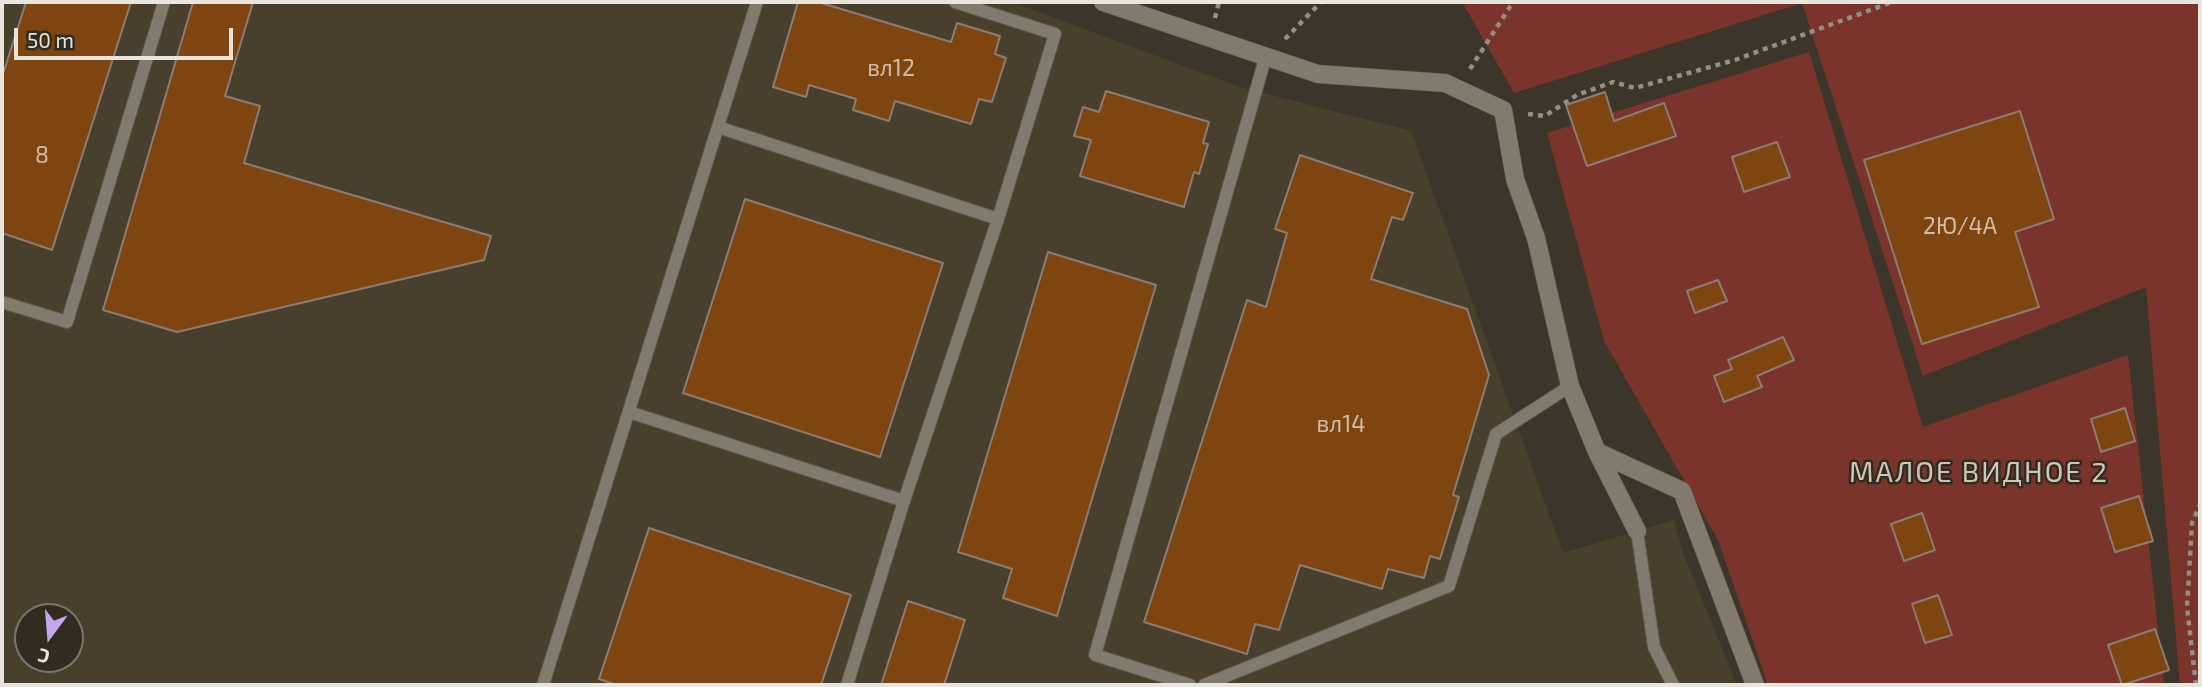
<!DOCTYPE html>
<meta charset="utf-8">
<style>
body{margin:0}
#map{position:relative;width:2202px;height:687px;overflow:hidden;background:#3c362a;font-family:"Exo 2",sans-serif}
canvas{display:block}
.frame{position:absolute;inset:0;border:4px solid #e8e5dd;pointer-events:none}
.north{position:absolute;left:14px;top:603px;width:70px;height:70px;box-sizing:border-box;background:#312c20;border:2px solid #7a766c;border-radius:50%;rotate:196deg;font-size:19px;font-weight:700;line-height:28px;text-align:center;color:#e8e5dd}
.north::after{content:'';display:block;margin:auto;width:24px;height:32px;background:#c7a6ef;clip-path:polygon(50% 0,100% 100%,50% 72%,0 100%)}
.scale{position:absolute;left:14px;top:28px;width:219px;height:32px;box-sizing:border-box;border:4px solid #e8e5dd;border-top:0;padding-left:9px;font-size:21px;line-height:24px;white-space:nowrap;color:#e8e5dd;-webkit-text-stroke:5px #312c20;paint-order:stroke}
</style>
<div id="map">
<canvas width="2202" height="687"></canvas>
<div class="frame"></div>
<div class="north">С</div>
<div class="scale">50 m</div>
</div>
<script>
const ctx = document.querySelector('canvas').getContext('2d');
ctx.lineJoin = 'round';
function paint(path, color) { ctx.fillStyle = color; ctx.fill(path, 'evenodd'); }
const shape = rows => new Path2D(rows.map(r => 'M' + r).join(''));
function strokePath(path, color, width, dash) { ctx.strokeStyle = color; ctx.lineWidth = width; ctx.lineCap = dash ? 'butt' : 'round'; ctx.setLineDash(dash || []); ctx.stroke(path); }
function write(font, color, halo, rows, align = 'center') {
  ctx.font = font + ' "Exo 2",sans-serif'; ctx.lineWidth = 5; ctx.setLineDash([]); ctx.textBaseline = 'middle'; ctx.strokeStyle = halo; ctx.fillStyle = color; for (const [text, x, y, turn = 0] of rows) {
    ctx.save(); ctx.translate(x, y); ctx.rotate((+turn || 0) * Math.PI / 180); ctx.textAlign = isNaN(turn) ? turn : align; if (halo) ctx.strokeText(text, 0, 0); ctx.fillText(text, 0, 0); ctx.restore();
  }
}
paint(shape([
 [2,2,1012,2,1240,87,1411,131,1563,553,1674,520,1685,558,1737,685,2,685],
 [28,617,70,617,70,659,28,659]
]), '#483f2d');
paint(shape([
 [1462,2,2200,2,2200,685,2180,685,2146,287,1923,376,1802,3,1514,93],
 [1809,52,1923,427,2128,355,2164,685,1768,685,1718,540,1604,341,1547,133]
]), '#7a342c');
const building = shape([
 [26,2,131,2,52,250,2,233,2,77,26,2],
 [193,2,253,2,225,96,260,106,244,163,491,236,484,260,177,332,103,310,193,2],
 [798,2,818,2,951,42,957,23,1000,36,995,54,1006,58,992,102,979,99,971,124,895,101,889,121,853,110,856,99,809,85,806,97,773,87,798,2],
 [1106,91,1209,122,1203,143,1208,144,1199,174,1194,172,1184,207,1080,176,1091,140,1074,136,1083,107,1099,112,1106,91],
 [1605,92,1614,121,1664,103,1676,136,1587,166,1566,105,1605,92],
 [2020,111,2054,219,2015,232,2039,307,1922,344,1864,160,2020,111],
 [1777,142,1790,177,1744,192,1732,157,1777,142],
 [1300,155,1413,193,1403,220,1392,217,1371,279,1467,309,1489,375,1453,495,1459,497,1440,559,1430,556,1424,578,1388,569,1382,589,1300,565,1279,630,1255,624,1247,654,1144,622,1247,300,1266,307,1287,233,1275,229,1300,155],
 [745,199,943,263,880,457,683,393,745,199],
 [1048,252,1156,285,1057,616,1003,598,1012,569,958,552,1048,252],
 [1718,280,1727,301,1695,313,1687,291,1718,280],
 [1783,337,1794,360,1757,376,1762,387,1724,402,1714,376,1732,369,1728,360,1783,337],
 [2125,408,2135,441,2101,452,2091,419,2125,408],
 [2139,496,2153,541,2115,552,2101,508,2139,496],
 [1922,513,1935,550,1904,561,1891,524,1922,513],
 [649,528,851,595,821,685,617,685,599,679,649,528],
 [1938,595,1952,635,1925,643,1912,604,1938,595],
 [908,601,965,620,944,685,881,685,908,601],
 [2155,629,2169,670,2122,685,2108,645,2155,629]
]);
paint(building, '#7f4510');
strokePath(building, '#8a7d74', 2);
const lane = shape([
 [718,127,998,219,1055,34,955,2],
 [2,302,67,322,164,2],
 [629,412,904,501,998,219],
 [1637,531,1654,647,1673,685],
 [543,685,757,2],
 [847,685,904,501],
 [1190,685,1095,655,1265,59],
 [1204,685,1449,586,1496,434,1570,386]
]);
const street = shape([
 [1103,2,1318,74,1445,83,1503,110,1515,179,1536,238,1570,386,1597,452,1637,531],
 [1597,452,1682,491,1755,685]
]);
strokePath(lane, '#5a554b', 14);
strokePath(street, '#5a554b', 19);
strokePath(shape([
 [1215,18,1219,2],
 [1285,39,1321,2],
 [1470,69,1513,2],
 [1528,114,1545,116,1577,95,1613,82,1635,88,1735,60,1892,2],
 [2196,685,2187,607,2192,523,2200,505]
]), '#948f86', 4.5, [5, 5]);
strokePath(lane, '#817a6d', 12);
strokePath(street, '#817a6d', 18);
write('23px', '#cebdaa', null, [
 ["вл12",891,68],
 ["8",42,155],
 ["2Ю/4А",1960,226],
 ["вл14",1341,424]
]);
ctx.letterSpacing = '2px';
write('28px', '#cdc6b8', '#312c20', [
 ["МАЛОЕ ВИДНОЕ 2",1979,473]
]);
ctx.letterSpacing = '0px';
</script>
